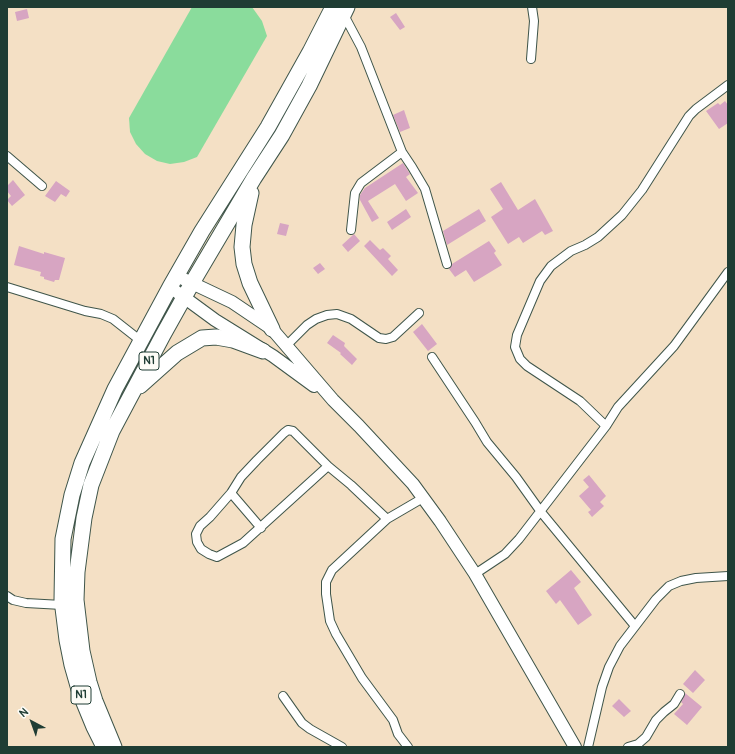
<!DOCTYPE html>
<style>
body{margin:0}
#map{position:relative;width:735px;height:754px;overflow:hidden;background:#f4e0c5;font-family:Pangolin,sans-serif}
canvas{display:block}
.frame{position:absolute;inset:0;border:8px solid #1f3d34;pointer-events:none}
.north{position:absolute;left:12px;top:702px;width:40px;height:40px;-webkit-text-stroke:3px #fdfcf7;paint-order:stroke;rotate:319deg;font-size:11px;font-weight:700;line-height:16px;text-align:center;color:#1f3d34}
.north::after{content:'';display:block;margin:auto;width:14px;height:18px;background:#1f3d34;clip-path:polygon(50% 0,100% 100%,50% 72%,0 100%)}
</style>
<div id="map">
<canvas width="735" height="754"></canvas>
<div class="frame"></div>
<div class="north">N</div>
</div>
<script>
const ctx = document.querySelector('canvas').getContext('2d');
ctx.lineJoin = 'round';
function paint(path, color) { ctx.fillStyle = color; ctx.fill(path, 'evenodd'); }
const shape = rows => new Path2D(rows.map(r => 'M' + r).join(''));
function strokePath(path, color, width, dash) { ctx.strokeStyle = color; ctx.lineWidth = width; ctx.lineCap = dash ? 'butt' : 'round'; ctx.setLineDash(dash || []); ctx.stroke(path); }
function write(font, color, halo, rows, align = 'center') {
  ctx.font = font + ' Pangolin,sans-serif'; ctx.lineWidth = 4; ctx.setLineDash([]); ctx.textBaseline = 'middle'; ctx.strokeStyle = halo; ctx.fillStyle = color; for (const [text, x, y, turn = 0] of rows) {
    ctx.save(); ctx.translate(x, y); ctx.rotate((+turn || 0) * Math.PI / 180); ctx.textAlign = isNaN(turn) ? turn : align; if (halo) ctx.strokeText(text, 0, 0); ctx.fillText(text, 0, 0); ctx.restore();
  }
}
paint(shape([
 [192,7,252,7,262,21,267,36,197,157,184,162,170,164,157,161,145,154,136,144,130,132,129,118]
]), '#8adc9c');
paint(shape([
 [27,9,29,18,17,21,15,12],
 [396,13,405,27,400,30,390,17],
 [725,101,728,105,728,123,719,129,706,111,718,103,720,105],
 [404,110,410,128,400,132,393,115],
 [403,163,410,174,406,177,418,193,406,201,395,184,368,201,379,218,372,222,360,200,360,195,365,188],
 [13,180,25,195,12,206,7,200,11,196,7,191,7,186],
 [56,181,70,191,66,197,61,194,55,202,45,196],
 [501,182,518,210,535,199,553,231,545,235,542,231,523,243,519,237,508,244,491,217,503,209,490,189],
 [406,209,411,217,392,230,387,222],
 [479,209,486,221,447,245,443,231],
 [280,223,289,225,286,236,277,234],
 [354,234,360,241,348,252,342,245],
 [370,240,380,250,383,248,391,256,388,259,398,270,392,276,364,246],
 [489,241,496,251,494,253,502,265,474,282,466,270,455,277,449,269,452,264],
 [19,246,44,254,44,252,65,258,59,280,55,280,54,282,44,279,44,277,40,276,41,272,14,265],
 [320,263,325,269,318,274,313,268],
 [422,324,437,344,428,351,413,332],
 [333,335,345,343,344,346,357,359,352,365,340,354,341,353,327,343],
 [589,475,606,496,600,502,604,506,592,517,588,512,591,510,579,496,589,487,583,480],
 [571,570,581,582,574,588,592,615,578,625,560,600,556,604,546,591],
 [695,670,705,680,693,693,683,684],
 [685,693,702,707,687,725,674,714,683,704,681,702],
 [619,699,631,711,624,717,612,706]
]), '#d7a5c2');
const street = shape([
 [344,15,361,47,402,152,361,183,355,193,351,230],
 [531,59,534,21,532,7],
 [402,152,412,167,425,189,447,264],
 [7,156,42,186],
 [7,287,85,311,101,314,113,319,141,341],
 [286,346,307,325,316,319,327,315,337,314,351,319,379,338,386,339,393,337,419,313],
 [432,357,475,422,487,442,516,477,541,512,635,626],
 [606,426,580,401,527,366,520,359,515,347,517,335,540,281,551,266,571,251,585,245,598,237,622,215,642,190,689,116,696,109,728,85],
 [328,466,293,431,288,430,284,433,257,460,241,477,231,493,210,517,200,526,196,534,197,542,201,549,209,554,217,557,243,543,328,466,351,485,387,519],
 [231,493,261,528],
 [475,574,505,554,519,539,606,426,618,407,674,346,728,272],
 [7,596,13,600,26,603,62,605],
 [283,696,302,723,310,729,342,747],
 [408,747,398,734,393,720,362,678,336,634,330,621,326,594,326,582,332,570,387,519,423,498],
 [588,747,602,687,609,667,620,646,656,599,669,586,681,581,696,578,728,576],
 [628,747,638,744,646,737,656,720,664,712,674,704,680,694]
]);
const secondary = shape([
 [177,276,232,302,272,329,333,400,359,426,413,484,440,521,475,574,575,747],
 [170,287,215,320,273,356,314,386]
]);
const highway = shape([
 [251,193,244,225,242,247,244,264,250,283,272,329],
 [140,386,177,353,202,338,216,337,233,340,263,351],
 [104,747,94,727,80,693,72,665,67,640,62,600,63,539,72,495,82,463,115,389,170,287,202,231,268,127,310,52,333,7],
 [114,747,95,701,89,682,82,651,76,600,77,572,84,518,91,485,112,431,163,335,192,283,254,178,282,135,309,86,347,7]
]);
strokePath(street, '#3f554a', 10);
strokePath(secondary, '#3f554a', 14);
strokePath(highway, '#3f554a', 17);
strokePath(street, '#fff', 8);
strokePath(secondary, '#fff', 12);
strokePath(highway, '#fff', 15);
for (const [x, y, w] of [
 [149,361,20],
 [81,695,20]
]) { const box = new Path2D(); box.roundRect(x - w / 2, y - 9, w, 18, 3); ctx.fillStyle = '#fdfcf7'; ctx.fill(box); strokePath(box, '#1f3d34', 1); }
write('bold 11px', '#1f3d34', null, [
 ["N1",149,361],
 ["N1",81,695]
]);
</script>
